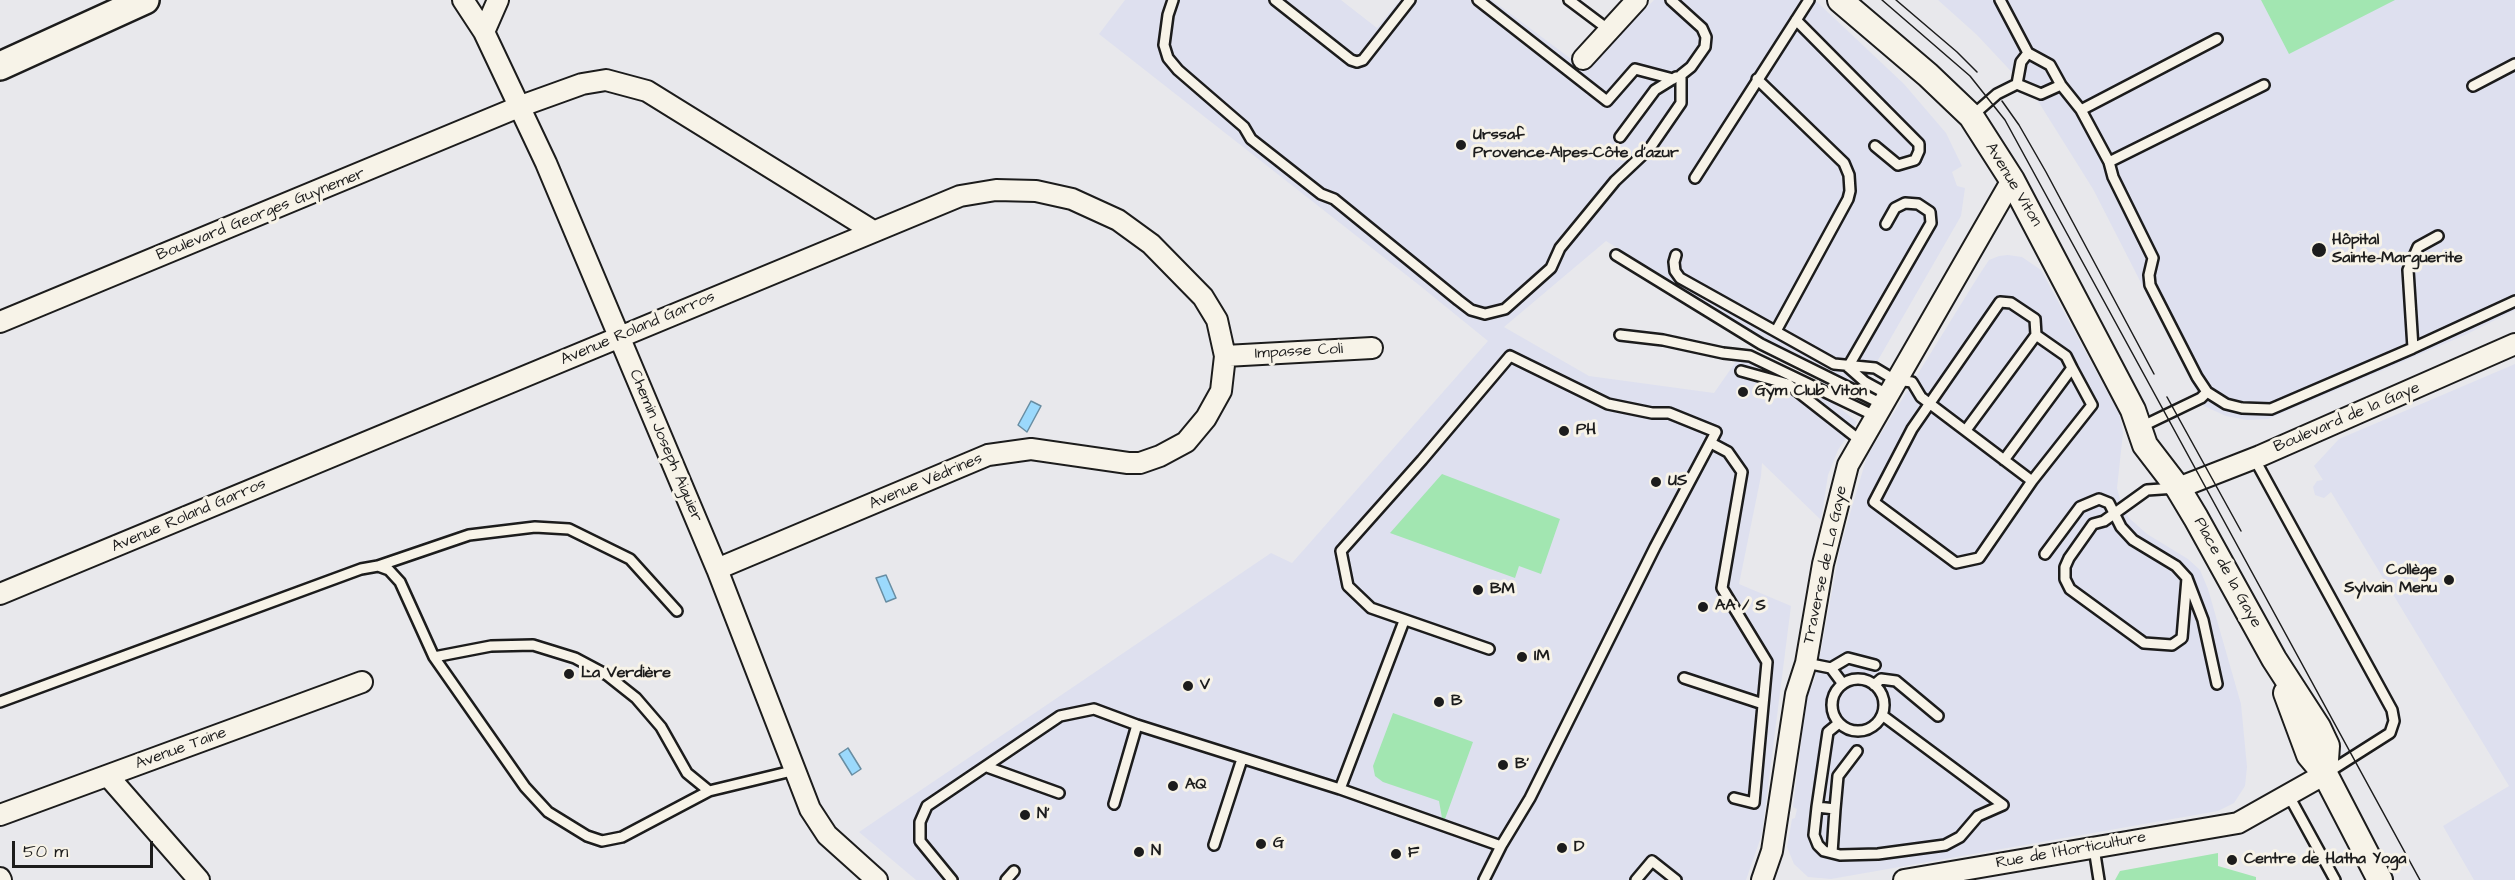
<!DOCTYPE html>
<meta charset="utf-8">
<style>
body{margin:0}
#map{position:relative;width:2515px;height:880px;overflow:hidden;background:#e8e8ec;font-family:"Architects Daughter",sans-serif}
canvas{display:block}
.scale{position:absolute;left:12px;top:841px;width:141px;height:27px;box-sizing:border-box;border:3px solid #1c1c1c;border-top:0;padding-left:8px;font-size:18px;line-height:21px;white-space:nowrap;color:#1c1c1c;-webkit-text-stroke:4px #f7f3e8;paint-order:stroke}
</style>
<div id="map">
<canvas width="2515" height="880"></canvas>
<div class="scale">50 m</div>
</div>
<script>
const ctx = document.querySelector('canvas').getContext('2d');
ctx.lineJoin = 'round';
function paint(path, color) { ctx.fillStyle = color; ctx.fill(path, 'evenodd'); }
const shape = rows => new Path2D(rows.map(r => 'M' + r).join(''));
function strokePath(path, color, width, dash) { ctx.strokeStyle = color; ctx.lineWidth = width; ctx.lineCap = dash ? 'butt' : 'round'; ctx.setLineDash(dash || []); ctx.stroke(path); }
function write(font, color, halo, rows, align = 'center') {
  ctx.font = font + ' "Architects Daughter",sans-serif'; ctx.lineWidth = 6; ctx.setLineDash([]); ctx.textBaseline = 'middle'; ctx.strokeStyle = halo; ctx.fillStyle = color; for (const [text, x, y, turn = 0] of rows) {
    ctx.save(); ctx.translate(x, y); ctx.rotate((+turn || 0) * Math.PI / 180); ctx.textAlign = isNaN(turn) ? turn : align; if (halo) ctx.strokeText(text, 0, 0); ctx.fillText(text, 0, 0); ctx.restore();
  }
}
paint(shape([
 [1125,0,1341,0,1377,28,1400,0,1492,0,1586,70,1654,0,1815,0,1904,84,1946,133,1962,166,1952,172,1957,186,1965,188,1961,216,1862,388,1763,340,1606,241,1504,327,1589,376,1714,393,1737,360,1759,365,1830,400,1857,422,1838,450,1828,475,1821,520,1762,463,1761,476,1739,584,1791,606,1762,834,1746,880,916,880,859,832,1271,553,1292,563,1488,341,1419,285,1099,34],
 [1938,0,2515,0,2515,310,2465,335,2268,419,2247,420,2226,416,2204,406,2093,189,2036,98,1977,35],
 [2008,255,2022,257,2041,270,2120,415,2123,433,2117,488,2122,507,2129,518,2147,534,2188,559,2200,570,2208,589,2241,704,2247,767,2245,786,2234,803,2218,811,1831,879,1808,877,1794,864,1787,847,1792,819,1795,818,1797,809,1793,807,1807,694,1814,681,1821,650,1840,548,1867,456,1979,275,1989,260,1999,256],
 [2515,364,2515,880,2474,880,2443,826,2509,786,2331,492,2324,498,2315,495,2313,487,2317,481,2323,480,2314,466,2339,439]
]), '#dee0ef');
paint(shape([
 [2261,0,2395,0,2289,54],
 [1442,474,1560,519,1541,574,1519,566,1515,578,1390,533],
 [1393,713,1473,742,1445,819,1442,818,1439,801,1383,782,1375,776,1373,766],
 [2218,853,2218,866,2256,877,2256,880,2115,880,2120,871]
]), '#a2e6b1');
const water = shape([
 [1031,401,1041,406,1027,432,1018,425,1031,401],
 [886,575,896,598,886,602,876,578,886,575],
 [848,748,861,769,852,775,839,754,848,748]
]);
paint(water, '#9bd9fc');
strokePath(water, '#688da2', 1.5);
const service = shape([
 [1173,0,1168,15,1164,45,1168,58,1178,70,1244,127,1251,139,1321,194,1334,199,1458,300,1471,310,1485,314,1505,309,1551,268,1560,248,1615,181,1650,148,1681,103,1681,75,1691,67,1705,47,1706,37,1702,28,1671,0],
 [1275,0,1351,60,1357,62,1363,60,1410,0],
 [1478,0,1607,101,1635,69,1673,79],
 [1569,0,1609,30],
 [2000,0,2028,53,2050,65,2061,85,2081,110,2109,162,2264,85],
 [1796,20,1919,144,1919,151,1915,160,1898,165,1875,146],
 [1757,79,1844,163,1849,175,1850,191,1848,199,1776,331],
 [2017,84,2041,94,2061,85],
 [2017,84,2021,62,2028,53],
 [2473,86,2515,64],
 [2081,110,2217,39],
 [1973,115,1997,94,2017,84],
 [1620,137,1655,90,1676,77],
 [2109,162,2113,177,2153,258,2149,275,2150,285,2197,377,2207,392,2201,398,2149,423],
 [1695,178,1809,0],
 [1616,255,1761,344,1882,404],
 [1676,255,1674,262,1675,271,1680,278,1834,364,1875,368,1895,380,1912,382,1921,397,2032,481],
 [1620,335,1663,340,1723,353,1750,356,1875,416],
 [2413,348,2408,270,2418,247,2438,236],
 [1848,367,1931,223,1930,212,1918,204,1905,203,1895,208,1886,224],
 [1848,367,1865,382,1887,394],
 [1741,371,1788,384,1862,442],
 [2207,392,2226,404,2242,408,2271,409,2413,348,2515,301],
 [1966,430,2036,335,2035,319,2011,303,2000,302,1930,403,1912,429,1874,502,1956,563,1979,558,2032,481,2092,405,2072,368],
 [1711,443,1728,452,1742,472,1722,588,1767,662,1754,803,1734,798],
 [2254,458,2392,710,2394,721,2390,733,2327,773],
 [2004,460,2072,368,2066,356,2036,335],
 [2176,488,2147,490,2104,521,2093,524,2069,558,2065,567,2065,579,2070,589,2144,643,2172,645,2182,638,2187,578],
 [2045,554,2080,507,2099,499,2109,503,2121,527,2133,540,2176,566,2187,578,2203,620,2217,684],
 [378,566,469,535,535,527,569,529,630,559,677,611],
 [434,657,491,646,533,645,575,658,607,675,636,698,661,727,687,773,709,791,796,770],
 [1806,663,1831,668,1843,684],
 [1831,668,1848,658,1875,665],
 [1684,678,1763,704],
 '1832 705a26 26 0 1 1 52 0a26 26 0 1 1-52 0Z',
 [1874,685,1881,679,1896,681,1938,716],
 [0,702,361,569,378,566,389,570,400,582,434,657,525,787,548,812,587,836,602,841,622,837,709,791],
 [1839,723,1828,732,1817,807,1814,835,1818,845,1824,851,1840,855,1878,854,1945,845,1960,837,1978,816,2003,805,1882,715],
 [987,767,1059,793],
 [1340,789,1404,621],
 [2289,796,2335,880],
 [1114,804,1137,725],
 [1817,807,1835,809,1832,853],
 [1835,809,1838,776,1857,751],
 [1214,845,1242,759],
 [2094,848,2099,880],
 [952,880,920,841,920,822,927,806,1060,716,1094,709,1137,725,1340,789,1501,846],
 [1006,880,1014,871],
 [1484,880,1501,846,1530,798,1655,547,1716,432,1669,413,1652,413,1608,404,1510,356,1422,460,1341,551,1348,586,1371,608,1489,649],
 [1636,880,1652,861,1676,880]
]);
const minor = shape([
 [463,0,484,32,546,163,717,569,810,809,827,835,877,880],
 [484,32,498,0],
 [1583,59,1637,0],
 [0,322,521,106,582,84,606,80,647,91,873,231],
 [1225,356,1372,348],
 [2178,488,2260,456,2515,344],
 [0,594,960,196,996,190,1036,191,1072,199,1118,220,1151,244,1203,297,1217,320,1225,356,1221,391,1206,418,1186,442,1160,456,1140,463,1128,463,1031,449,988,455,717,569],
 [108,776,199,880],
 [0,815,362,682],
 [0,878,1,880],
 [1762,880,1772,851,1796,694,1806,663,1823,564,1848,465,2012,180],
 [1904,880,2238,823,2325,774]
]);
const tertiary = shape([
 [1840,0,1928,75,1971,116,2012,180,2133,410,2145,445,2178,488,2196,518,2274,659,2318,727,2327,746,2325,774],
 [2286,693,2309,755,2325,774,2380,880]
]);
const secondary = shape([
 [0,66,145,0]
]);
strokePath(service, '#1c1c1c', 14);
strokePath(minor, '#1c1c1c', 24);
strokePath(tertiary, '#1c1c1c', 28);
strokePath(secondary, '#1c1c1c', 32);
strokePath(service, '#f7f3e8', 9);
strokePath(minor, '#f7f3e8', 20);
strokePath(tertiary, '#f7f3e8', 24);
strokePath(secondary, '#f7f3e8', 27);
strokePath(shape([
 [1882,0,1970,76,2005,120,2420,880],
 [1896,0,1957,52,1977,72],
 [2002,101,2019,125,2046,172,2154,374],
 [2167,397,2241,531]
]), '#1c1c1c', 1.5);
for (const [x, y, r, color] of [
 [1461,145,6,"#1c1c1c"],
 [2319,250,8,"#1c1c1c"],
 [1743,392,6,"#1c1c1c"],
 [1564,431,6,"#1c1c1c"],
 [1656,482,6,"#1c1c1c"],
 [2449,580,6,"#1c1c1c"],
 [1478,590,6,"#1c1c1c"],
 [1703,607,6,"#1c1c1c"],
 [1522,657,6,"#1c1c1c"],
 [569,674,6,"#1c1c1c"],
 [1188,686,6,"#1c1c1c"],
 [1439,702,6,"#1c1c1c"],
 [1503,765,6,"#1c1c1c"],
 [1173,786,6,"#1c1c1c"],
 [1025,815,6,"#1c1c1c"],
 [1261,844,6,"#1c1c1c"],
 [1562,848,6,"#1c1c1c"],
 [1139,852,6,"#1c1c1c"],
 [1396,854,6,"#1c1c1c"],
 [2232,860,6,"#1c1c1c"]
]) { const dot = new Path2D(); dot.arc(x, y, r, 0, 2 * Math.PI); ctx.fillStyle = color; ctx.fill(dot); strokePath(dot, '#f7f3e8', 2); }
write('bold 16px', '#1c1c1c', '#f7f3e8', [
 ["Urssaf",1473,136],
 ["Provence-Alpes-Côte d'azur",1473,154],
 ["Hôpital",2332,241],
 ["Sainte-Marguerite",2332,259],
 ["Gym Club Viton",1755,392],
 ["PH",1576,431],
 ["US",1668,482],
 ["Collège",2437,571,"right"],
 ["Sylvain Menu",2437,589,"right"],
 ["BM",1490,590],
 ["AA / S",1715,607],
 ["IM",1534,657],
 ["La Verdière",581,674],
 ["V",1200,686],
 ["B",1451,702],
 ["B'",1515,765],
 ["AQ",1185,786],
 ["N'",1037,815],
 ["G",1273,844],
 ["D",1574,848],
 ["N",1151,852],
 ["F",1408,854],
 ["Centre de Hatha Yoga",2244,860]
], 'left');
write('16px', '#1c1c1c', '#f7f3e8', [
 ["Avenue Viton",2013,185,59],
 ["Boulevard Georges Guynemer",261,215,-22],
 ["Avenue Roland Garros",638,329,-23],
 ["Impasse Coli",1299,352,-3],
 ["Boulevard de la Gaye",2347,418,-23],
 ["Chemin Joseph Aiguier",665,446,67],
 ["Avenue Védrines",926,482,-23],
 ["Avenue Roland Garros",189,516,-23],
 ["Traverse de La Gaye",1826,565,-78],
 ["Place de la Gaye",2227,573,61],
 ["Avenue Taine",181,749,-20],
 ["Rue de l'Horticulture",2071,851,-10]
]);
</script>
